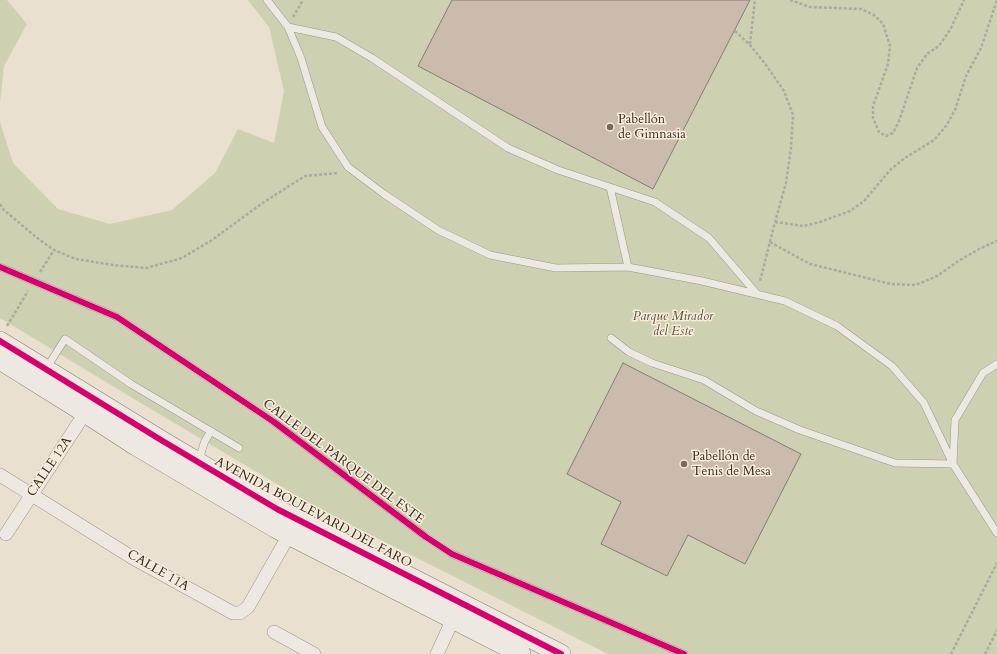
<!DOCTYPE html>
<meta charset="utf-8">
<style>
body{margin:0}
canvas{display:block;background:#eae0d0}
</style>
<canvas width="997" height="654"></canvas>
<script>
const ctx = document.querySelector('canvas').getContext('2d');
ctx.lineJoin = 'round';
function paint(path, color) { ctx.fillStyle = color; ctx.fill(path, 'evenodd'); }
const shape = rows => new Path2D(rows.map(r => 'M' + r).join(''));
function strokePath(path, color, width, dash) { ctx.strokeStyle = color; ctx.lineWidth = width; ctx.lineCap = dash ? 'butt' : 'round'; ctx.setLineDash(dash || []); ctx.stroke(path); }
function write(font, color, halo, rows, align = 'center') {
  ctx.font = font + ' Cardo,serif'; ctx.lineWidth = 3; ctx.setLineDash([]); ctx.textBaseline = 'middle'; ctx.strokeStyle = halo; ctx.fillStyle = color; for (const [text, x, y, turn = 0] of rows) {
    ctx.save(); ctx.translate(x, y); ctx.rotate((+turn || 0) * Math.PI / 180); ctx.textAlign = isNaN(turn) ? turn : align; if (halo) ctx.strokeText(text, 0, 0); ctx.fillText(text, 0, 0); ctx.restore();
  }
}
paint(shape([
 [0,0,7,0,27,24,4,66,0,104],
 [248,0,997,0,997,654,608,654,319,509,134,399,0,318,0,122,13,163,58,209,110,224,172,210,215,173,238,129,274,143,284,91,269,27]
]), '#ced1b1');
const building = shape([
 [452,0,750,0,653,189,418,66,452,0],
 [623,363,801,454,745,564,688,535,667,576,601,544,621,502,567,474,623,363]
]);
paint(building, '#cabbac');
strokePath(building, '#837c74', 1);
const lane = shape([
 [267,0,288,27,301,58,322,127,348,167,384,194,438,230,490,255,556,268,628,267,702,281,785,301,837,326,892,366,924,403,953,464,997,533],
 [288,27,336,37,372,58,508,148,558,170,655,202,709,238,757,294],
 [610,187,628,267],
 [0,267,117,317,274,422,426,537,452,554,684,654],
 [611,338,629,352,652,363,704,380,756,411,800,430,895,463,953,464,955,420,983,373,997,364],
 [46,369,65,339,131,384,239,448],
 [199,461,204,443,211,431]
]);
const street = shape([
 [0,475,133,558,233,613,240,613,248,607,289,535],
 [6,534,89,407],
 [274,632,314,654],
 [437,654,453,619]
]);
const secondary = shape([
 [0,341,161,440,277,509,561,654],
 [0,360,85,413,136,446,275,528,521,654]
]);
strokePath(lane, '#9c958b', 8);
strokePath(street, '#9c958b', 14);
strokePath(secondary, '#837c74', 20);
strokePath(shape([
 [790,0,810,7,861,9,874,15,883,24,890,46,888,64,873,106,873,118,879,132,886,136,893,133,899,121,917,68,927,54,939,46,951,28,964,0],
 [293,17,303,0],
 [735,31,750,45,766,65,784,91,793,115,791,148,786,183,775,222,760,281],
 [750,44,755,0],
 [0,204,4,210,36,237,54,250,76,259,113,265,146,268,182,258,212,240,264,202,305,176,338,173],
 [775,222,804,226,820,222,850,211,864,201,891,169,905,158,934,140,946,126,955,110,966,76,981,48,997,0],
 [770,242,810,264,891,284,916,285,937,276,960,260,979,249,997,241],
 [40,272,54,250],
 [7,326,28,291],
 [951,654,997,563],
 [985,654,997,630]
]), '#ada8a0', 2.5, [3, 2]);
strokePath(lane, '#ede8e1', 7);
strokePath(street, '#ede8e1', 13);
strokePath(secondary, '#ede8e1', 19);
strokePath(shape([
 [0,267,117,317,274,422,426,537,452,554,684,654],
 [0,341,161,440,277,509,561,654]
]), '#d6006c', 6);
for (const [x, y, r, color] of [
 [610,127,4,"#75695e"],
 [684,464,4,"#75695e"]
]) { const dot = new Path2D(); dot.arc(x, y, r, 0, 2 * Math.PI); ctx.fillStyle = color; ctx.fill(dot); strokePath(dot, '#f8edda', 1.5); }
write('13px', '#362921', '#f8edda', [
 ["Pabellón",618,120],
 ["de Gimnasia",618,135],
 ["Pabellón de",692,457],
 ["Tenis de Mesa",692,472]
], 'left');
write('italic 13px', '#56503e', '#f8edda', [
 ["Parque Mirador",673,317],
 ["del Este",673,332]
]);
write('13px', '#362921', '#f8edda', [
 ["CALLE DEL PARQUE DEL ESTE",343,462,37],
 ["CALLE 12A",50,467,-56],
 ["AVENIDA BOULEVARD DEL FARO",313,513,28],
 ["CALLE 11A",158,571,30]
]);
</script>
